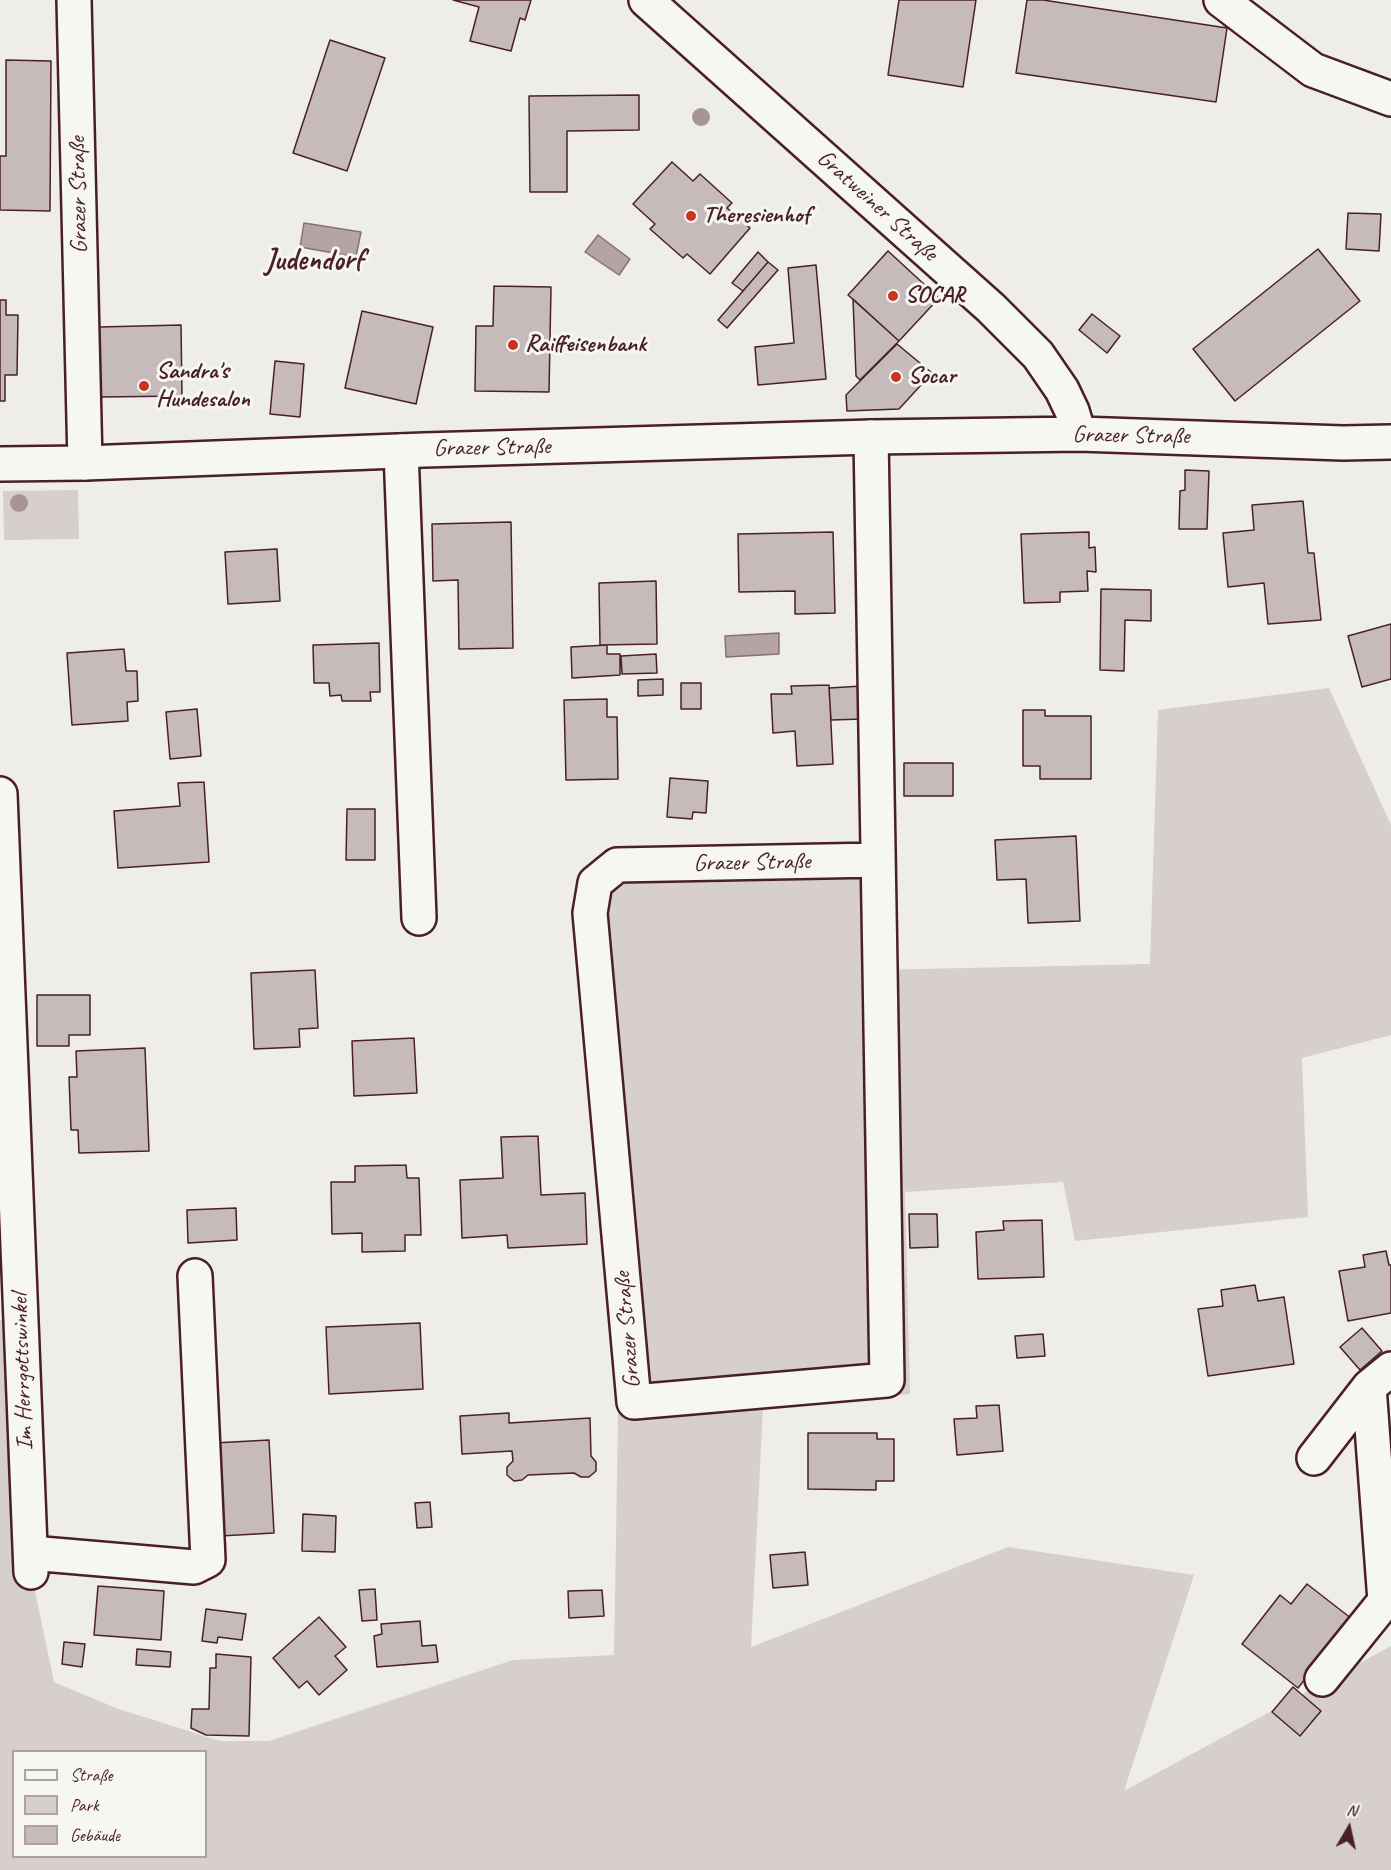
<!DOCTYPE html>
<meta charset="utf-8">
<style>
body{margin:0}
#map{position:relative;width:1391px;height:1870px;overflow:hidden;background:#efedea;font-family:Caveat,sans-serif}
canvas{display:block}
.legend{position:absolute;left:12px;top:1750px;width:195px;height:108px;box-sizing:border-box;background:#f6f6f2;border:2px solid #b1a0a2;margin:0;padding:8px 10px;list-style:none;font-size:18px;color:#4a1f2b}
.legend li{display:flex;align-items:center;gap:12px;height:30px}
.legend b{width:30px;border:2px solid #b1a0a2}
.north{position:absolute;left:1319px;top:1798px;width:60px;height:60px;-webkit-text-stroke:4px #f6f6f2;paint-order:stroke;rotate:9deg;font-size:16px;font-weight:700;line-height:24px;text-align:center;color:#4a1f2b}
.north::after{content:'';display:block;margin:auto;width:21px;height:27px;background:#4a1f2b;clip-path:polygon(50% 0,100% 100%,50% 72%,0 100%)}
</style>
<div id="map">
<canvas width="1391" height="1870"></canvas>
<ul class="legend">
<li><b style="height:8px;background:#f6f6f2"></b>Straße</li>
<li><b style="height:16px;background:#d7cfce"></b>Park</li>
<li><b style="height:16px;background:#c6babb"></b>Gebäude</li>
</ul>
<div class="north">N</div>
</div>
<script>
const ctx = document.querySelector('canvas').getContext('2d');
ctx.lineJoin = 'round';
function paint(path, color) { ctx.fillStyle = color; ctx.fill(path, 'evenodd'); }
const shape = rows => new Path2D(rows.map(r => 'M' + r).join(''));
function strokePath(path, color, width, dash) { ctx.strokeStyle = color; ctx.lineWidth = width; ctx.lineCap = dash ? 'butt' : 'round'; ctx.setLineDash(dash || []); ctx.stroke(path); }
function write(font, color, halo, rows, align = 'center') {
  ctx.font = font + ' Caveat,sans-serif'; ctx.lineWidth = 6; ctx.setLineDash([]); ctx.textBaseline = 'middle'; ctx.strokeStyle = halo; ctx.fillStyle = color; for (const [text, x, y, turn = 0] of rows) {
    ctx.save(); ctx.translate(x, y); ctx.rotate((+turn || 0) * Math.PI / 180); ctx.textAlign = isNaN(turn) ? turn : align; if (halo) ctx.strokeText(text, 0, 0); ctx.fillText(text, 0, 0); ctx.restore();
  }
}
paint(shape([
 [78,490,79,539,4,540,3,491],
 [1329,688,1391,825,1391,1035,1302,1058,1308,1217,1075,1241,1063,1182,905,1192,910,1394,763,1407,751,1647,1008,1547,1194,1575,1124,1791,1391,1646,1391,1870,0,1870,0,1320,14,1320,31,1572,54,1682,116,1708,220,1741,269,1741,513,1660,614,1655,621,1240,605,886,623,874,870,869,874,970,1150,964,1158,710],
 [14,1752,206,1752,206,1856,14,1856]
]), '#d7cfce');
const water = shape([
 [304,223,361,232,356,257,300,247,304,223],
 [598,235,630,259,619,275,585,252,598,235],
 [779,633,779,654,726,657,725,636,779,633]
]);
paint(water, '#b4a4a5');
strokePath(water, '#8a6f74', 1.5);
const building = shape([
 [453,0,531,0,525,20,520,18,511,51,470,41,479,7,453,0],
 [899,0,976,0,963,87,888,75,899,0],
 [1027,0,1043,0,1227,28,1216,102,1016,73,1027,0],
 [330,40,385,58,347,171,293,153,330,40],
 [6,60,51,61,50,211,0,210,0,156,6,156,6,60],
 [639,95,639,130,567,131,567,192,530,192,529,96,639,95],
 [672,162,693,181,700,174,732,203,727,208,750,228,710,274,687,254,683,258,650,229,655,224,633,204,672,162],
 [1348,213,1381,214,1379,251,1346,249,1348,213],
 [1318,249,1360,301,1235,401,1193,349,1318,249],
 [888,251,939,298,899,341,848,295,888,251],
 [758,252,768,262,743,291,732,283,758,252],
 [768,262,778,270,727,328,718,320,768,262],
 [816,265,826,379,758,385,755,347,794,343,788,268,816,265],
 [494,286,551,287,549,392,475,391,476,326,493,326,494,286],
 [853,299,899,341,860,380,856,376,853,299],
 [0,300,6,300,6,315,18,315,17,375,5,375,5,401,0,401,0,300],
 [362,311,433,327,416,404,345,388,362,311],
 [1092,314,1120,336,1107,353,1079,330,1092,314],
 [181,325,182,396,100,397,99,327,181,325],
 [897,344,932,373,899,409,847,411,846,395,897,344],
 [275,361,304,364,300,417,270,414,275,361],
 [1185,470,1209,471,1207,529,1179,529,1180,491,1185,490,1185,470],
 [1303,501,1308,553,1314,553,1321,620,1268,624,1264,583,1228,587,1223,533,1254,530,1252,505,1303,501],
 [511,522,513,648,459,649,458,580,433,581,432,524,511,522],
 [833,532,835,613,795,614,795,591,739,592,738,534,833,532],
 [1089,532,1089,548,1095,547,1096,572,1087,571,1088,591,1060,592,1060,602,1024,603,1021,534,1089,532],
 [277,549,280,601,228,604,225,552,277,549],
 [656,581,657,644,600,645,599,583,656,581],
 [1101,589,1151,590,1151,621,1125,620,1124,671,1100,670,1101,589],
 [1391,624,1391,679,1362,687,1348,636,1391,624],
 [379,643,380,692,370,692,371,701,342,701,341,695,330,696,329,683,314,683,313,645,379,643],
 [607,645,607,654,620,654,620,675,572,678,571,647,607,645],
 [124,649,126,671,137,671,138,701,127,702,128,721,72,725,67,653,124,649],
 [656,654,657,673,622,674,621,656,656,654],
 [663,679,663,695,638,696,638,680,663,679],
 [681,683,701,683,701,709,681,709,681,683],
 [829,685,833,764,797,766,795,731,773,733,771,694,792,694,791,686,829,685],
 [862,686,863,719,831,720,829,688,862,686],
 [607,699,607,717,617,717,618,779,566,780,564,700,607,699],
 [197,709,201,756,170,759,166,712,197,709],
 [1023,710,1045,710,1045,716,1091,716,1091,779,1040,779,1040,766,1023,766,1023,710],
 [904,763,953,763,953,796,904,796,904,763],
 [670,778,708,781,706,813,693,812,692,819,667,817,670,778],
 [204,782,209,862,118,868,114,811,180,806,178,783,204,782],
 [347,809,375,809,375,860,346,860,347,809],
 [1076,836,1080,921,1028,923,1026,879,997,880,995,840,1076,836],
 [315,970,318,1028,299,1029,300,1047,254,1049,251,973,315,970],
 [37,995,90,995,90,1035,69,1035,69,1046,37,1046,37,995],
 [414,1038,417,1093,354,1096,352,1041,414,1038],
 [145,1048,149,1151,79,1153,78,1130,71,1130,69,1077,77,1077,76,1051,145,1048],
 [538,1136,541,1195,585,1193,587,1244,508,1248,507,1235,462,1238,460,1180,503,1178,501,1137,538,1136],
 [406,1165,407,1178,419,1178,421,1235,405,1235,405,1251,362,1252,362,1233,332,1234,331,1182,355,1182,355,1166,406,1165],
 [236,1208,237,1240,188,1243,187,1210,236,1208],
 [909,1214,937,1214,938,1247,910,1248,909,1214],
 [1042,1220,1044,1277,978,1279,976,1232,1004,1230,1003,1221,1042,1220],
 [1386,1251,1389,1265,1391,1265,1391,1313,1348,1321,1339,1271,1365,1267,1363,1255,1386,1251],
 [1255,1285,1258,1301,1284,1297,1294,1364,1208,1376,1198,1309,1223,1306,1221,1290,1255,1285],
 [420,1323,423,1389,329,1394,326,1327,420,1323],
 [1362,1328,1382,1351,1360,1370,1340,1347,1362,1328],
 [1043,1334,1045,1356,1017,1358,1015,1336,1043,1334],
 [999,1405,1003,1451,957,1455,954,1419,977,1418,976,1406,999,1405],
 [509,1413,509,1423,590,1418,591,1456,596,1462,596,1471,589,1477,581,1477,574,1473,528,1475,522,1480,514,1481,507,1475,507,1467,513,1461,512,1451,462,1454,460,1416,509,1413],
 [808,1433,877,1433,877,1439,894,1439,894,1481,876,1481,876,1490,808,1489,808,1433],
 [269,1440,274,1533,220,1536,214,1443,269,1440],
 [430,1502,432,1527,417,1528,415,1503,430,1502],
 [303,1514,336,1516,335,1552,302,1551,303,1514],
 [805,1552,808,1585,773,1588,770,1555,805,1552],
 [1307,1584,1352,1619,1298,1688,1242,1644,1280,1595,1291,1604,1307,1584],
 [98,1586,164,1591,161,1640,94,1635,98,1586],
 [375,1589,377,1620,362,1621,359,1590,375,1589],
 [602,1590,604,1616,569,1618,568,1591,602,1590],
 [206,1609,246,1614,242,1640,218,1637,217,1643,202,1641,206,1609],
 [319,1617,346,1647,335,1656,347,1670,319,1695,307,1681,299,1688,273,1658,319,1617],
 [420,1621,422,1646,436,1645,438,1662,377,1667,374,1636,382,1634,381,1624,420,1621],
 [64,1642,85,1644,82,1667,62,1664,64,1642],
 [137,1649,171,1652,170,1667,136,1665,137,1649],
 [216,1654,251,1657,249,1736,206,1735,191,1728,192,1709,209,1709,210,1668,216,1668,216,1654],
 [1293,1687,1321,1711,1300,1736,1272,1712,1293,1687]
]);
paint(building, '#c6babb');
strokePath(building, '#4a1f2b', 1.5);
const minor = shape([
 [74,0,85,463],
 [1221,0,1313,70,1391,99],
 [871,437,887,1380,634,1402,590,913,595,883,617,865,877,860],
 [401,451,419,918],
 [0,794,31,1572],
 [1314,1458,1369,1387,1391,1369],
 [31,1553,194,1567,208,1560,195,1276],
 [1322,1679,1385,1601,1369,1387]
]);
const major = shape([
 [646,0,991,308,1038,355,1062,390,1072,411,1079,434],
 [0,464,85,463,424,450,871,437,1079,434,1343,443,1391,442]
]);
strokePath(minor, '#4a1f2b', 38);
strokePath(major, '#4a1f2b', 38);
strokePath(minor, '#f6f6f2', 33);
strokePath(major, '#f6f6f2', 33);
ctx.fillStyle = '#a89498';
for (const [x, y] of [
 [701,117],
 [19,503]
]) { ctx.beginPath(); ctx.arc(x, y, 9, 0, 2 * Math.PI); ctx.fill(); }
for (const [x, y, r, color] of [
 [691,216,6,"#c8321e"],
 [893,296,6,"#c8321e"],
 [513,345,6,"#c8321e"],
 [896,377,6,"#c8321e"],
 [144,386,6,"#c8321e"]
]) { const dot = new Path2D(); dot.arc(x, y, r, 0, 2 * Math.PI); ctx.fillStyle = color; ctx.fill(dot); strokePath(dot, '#f6f6f2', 2); }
write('24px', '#4a1f2b', '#f6f6f2', [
 ["Grazer Straße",79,195,-91],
 ["Gratweiner Straße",877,206,42],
 ["Grazer Straße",1131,436,1],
 ["Grazer Straße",492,448,-1],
 ["Grazer Straße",752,863,-1],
 ["Grazer Straße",628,1330,-95],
 ["Im Herrgottswinkel",23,1372,-92]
]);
write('bold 24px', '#4a1f2b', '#f6f6f2', [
 ["Theresienhof",703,216],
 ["SOCAR",905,296],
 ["Raiffeisenbank",525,345],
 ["Sandra's",156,372],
 ["Hundesalon",156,400],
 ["Socar",908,377]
], 'left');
write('bold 30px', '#4a1f2b', '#f6f6f2', [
 ["Judendorf",314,261]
]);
</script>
